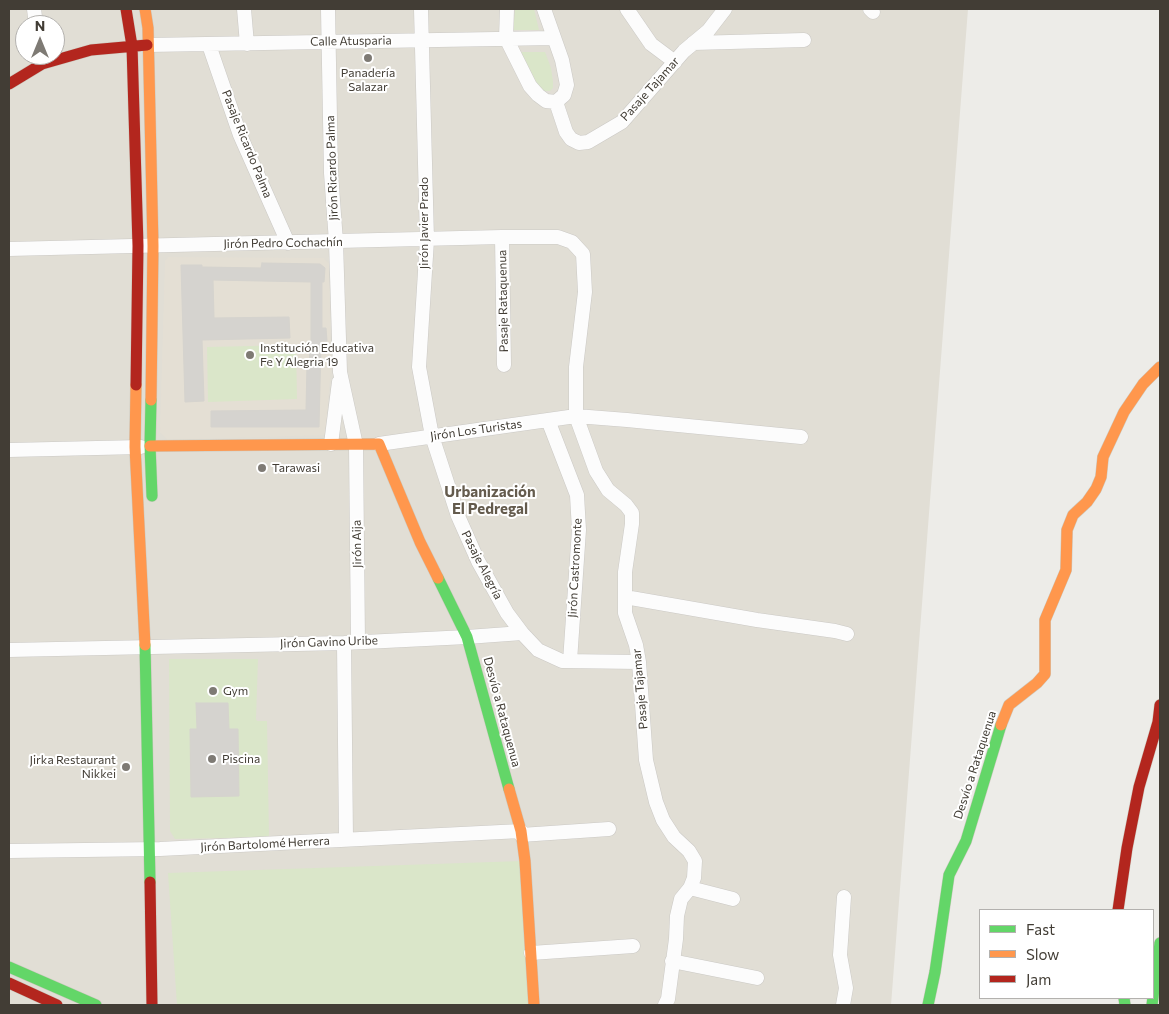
<!DOCTYPE html>
<meta charset="utf-8">
<style>
body{margin:0}
#map{position:relative;width:1169px;height:1014px;overflow:hidden;background:#edece8;font-family:Commissioner,sans-serif}
canvas{display:block}
.frame{position:absolute;inset:0;border:10px solid #423d35;pointer-events:none}
.legend{position:absolute;left:979px;top:909px;width:175px;height:90px;box-sizing:border-box;background:#fff;border:1px solid #b3b1ae;margin:0;padding:6px 9px;list-style:none;font-size:15px;color:#423d35}
.legend li{display:flex;align-items:center;gap:10px;height:25px}
.legend b{width:25px;border:1px solid #b3b1ae}
.north{position:absolute;left:15px;top:15px;width:50px;height:50px;box-sizing:border-box;background:#fff;border:1px solid #b3b1ae;border-radius:50%;rotate:0deg;font-size:14px;font-weight:700;line-height:20px;text-align:center;color:#423d35}
.north::after{content:'';display:block;margin:auto;width:18px;height:22px;background:#7e7a74;clip-path:polygon(50% 0,100% 100%,50% 72%,0 100%)}
</style>
<div id="map">
<canvas width="1169" height="1014"></canvas>
<div class="frame"></div>
<ul class="legend">
<li><b style="height:6px;background:#63d668"></b>Fast</li>
<li><b style="height:6px;background:#ff974d"></b>Slow</li>
<li><b style="height:6px;background:#b3261e"></b>Jam</li>
</ul>
<div class="north">N</div>
</div>
<script>
const ctx = document.querySelector('canvas').getContext('2d');
ctx.lineJoin = 'round';
function paint(path, color) { ctx.fillStyle = color; ctx.fill(path, 'evenodd'); }
const shape = rows => new Path2D(rows.map(r => 'M' + r).join(''));
function strokePath(path, color, width, dash) { ctx.strokeStyle = color; ctx.lineWidth = width; ctx.lineCap = dash ? 'butt' : 'round'; ctx.setLineDash(dash || []); ctx.stroke(path); }
function write(font, color, halo, rows, align = 'center') {
  ctx.font = font + ' Commissioner,sans-serif'; ctx.lineWidth = 4; ctx.setLineDash([]); ctx.textBaseline = 'middle'; ctx.strokeStyle = halo; ctx.fillStyle = color; for (const [text, x, y, turn = 0] of rows) {
    ctx.save(); ctx.translate(x, y); ctx.rotate((+turn || 0) * Math.PI / 180); ctx.textAlign = isNaN(turn) ? turn : align; if (halo) ctx.strokeText(text, 0, 0); ctx.fillText(text, 0, 0); ctx.restore();
  }
}
paint(shape([
 [9,9,968,9,891,1005,9,1005],
 [25,25,55,25,55,55,25,55]
]), '#e1ded5');
paint(shape([
 [168,257,324,258,329,264,331,367,325,435,167,440,160,432,165,261]
]), '#e4dfd4');
paint(shape([
 [515,9,534,9,539,30,513,30],
 [521,52,545,52,551,68,553,82,553,88,550,91,542,91,539,89],
 [296,345,297,399,208,402,207,347],
 [169,659,258,659,256,719,257,721,267,721,269,837,175,839,170,831],
 [522,861,530,1005,177,1005,168,873]
]), '#dae6c9');
const building = shape([
 [262,263,320,264,325,268,324,282,322,282,322,328,326,328,327,341,321,341,319,427,211,427,211,411,306,410,307,365,310,365,309,342,311,342,311,282,213,280,214,318,289,317,290,338,202,340,204,401,185,402,181,265,202,265,202,267,261,268,262,263],
 [196,703,228,703,229,729,238,729,239,796,191,797,190,729,197,729,196,703]
]);
paint(building, '#d5d3cf');
strokePath(building, '#d5d3ce', 1);
const street = shape([
 [34,9,36,25],
 [244,9,247,44],
 [328,9,331,173,336,242,340,372,356,445,358,642],
 [421,9,427,240,419,367,432,436,458,516,478,561,507,613,522,633],
 [507,9,506,38,530,86,538,95,546,101,556,102,564,95,567,85,562,60,544,9],
 [627,9,651,44,675,62],
 [870,9,873,12],
 [693,43,804,40],
 [148,45,554,38],
 [209,45,240,135,288,243],
 [556,102,566,132,571,139,579,143,588,142,622,122,684,51,708,31,725,9],
 [502,237,504,365],
 [9,249,502,237,558,237,572,242,583,254,585,292,576,367,576,416,596,471,608,490,626,505,632,513,632,524,625,572,625,613,636,645,639,662,646,760,656,802,663,820,674,837,689,851,695,861,694,878,690,888,681,899,677,916,676,939,668,999,665,1005],
 [548,420,577,495,579,530,570,661],
 [331,444,339,382],
 [379,444,576,416,627,420,801,437],
 [9,450,141,447],
 [625,597,757,620,835,631,847,634],
 [344,643,346,839],
 [9,650,344,643,467,637,522,633,538,650,562,661,639,662],
 [521,835,609,829],
 [9,851,160,849,521,831],
 [690,888,733,899],
 [531,953,633,946],
 [672,961,757,978],
 [843,1005,846,988,840,955,844,897]
]);
const fast = shape([
 [151,400,150,446,152,496],
 [438,578,467,637,509,789],
 [145,645,150,882],
 [9,967,96,1005],
 [1124,998,1125,1005],
 [928,1005,935,972,949,875,966,841,1001,725],
 [1152,1005,1160,943]
]);
const slow = shape([
 [145,9,148,28,153,246,151,400],
 [136,385,135,447,145,645],
 [150,446,379,444,420,542,438,578],
 [1001,725,1009,705,1037,683,1045,674,1045,620,1066,570,1067,530,1073,515,1087,502,1096,489,1101,477,1103,457,1124,412,1143,384,1160,367],
 [509,789,521,831,525,861,534,1005]
]);
const jam = shape([
 [126,9,132,46,138,246,136,385],
 [9,84,42,64,91,50,147,45],
 [150,882,152,1005],
 [1118,910,1127,848,1139,787,1158,722,1160,705],
 [9,983,57,1005]
]);
strokePath(street, '#cbc9c5', 15);
strokePath(fast, '#ccc9bf', 12);
strokePath(slow, '#ccc9bf', 12);
strokePath(jam, '#ccc9bf', 12);
strokePath(street, '#fcfcfc', 14);
strokePath(fast, '#63d668', 11);
strokePath(slow, '#ff974d', 11);
strokePath(jam, '#b3261e', 11);
for (const [x, y, r, color] of [
 [368,58,5,"#7e7a74"],
 [250,355,5,"#7e7a74"],
 [262,468,5,"#7e7a74"],
 [213,691,5,"#7e7a74"],
 [212,759,5,"#7e7a74"],
 [126,767,5,"#7e7a74"]
]) { const dot = new Path2D(); dot.arc(x, y, r, 0, 2 * Math.PI); ctx.fillStyle = color; ctx.fill(dot); strokePath(dot, '#fff', 2); }
write('12px', '#423d35', '#fff', [
 ["Calle Atusparia",351,41,-1],
 ["Pasaje Tajamar",650,89,-48],
 ["Pasaje Ricardo Palma",247,144,68],
 ["Jirón Ricardo Palma",332,168,-92],
 ["Jirón Javier Prado",424,223,-90],
 ["Jirón Pedro Cochachín",283,243,-1],
 ["Pasaje Rataquenua",503,301,-91],
 ["Jirón Los Turistas",476,430,-8],
 ["Jirón Aija",357,544,-91],
 ["Pasaje Alegría",482,565,63],
 ["Jirón Castromonte",575,568,-87],
 ["Jirón Gavino Uribe",329,642,-2],
 ["Pasaje Tajamar",640,689,-95],
 ["Desvío a Rataquenua",502,712,75],
 ["Desvío a Rataquenua",975,765,-72],
 ["Jirón Bartolomé Herrera",265,844,-3]
]);
write('12px', '#423d35', '#fff', [
 ["Panadería",368,73,"center"],
 ["Salazar",368,87,"center"],
 ["Institución Educativa",260,348],
 ["Fe Y Alegria 19",260,362],
 ["Tarawasi",272,468],
 ["Gym",223,691],
 ["Piscina",222,759],
 ["Jirka Restaurant",116,760,"right"],
 ["Nikkei",116,774,"right"]
], 'left');
write('bold 15px', '#645b4d', '#fff', [
 ["Urbanización",490,492],
 ["El Pedregal",490,509]
]);
</script>
